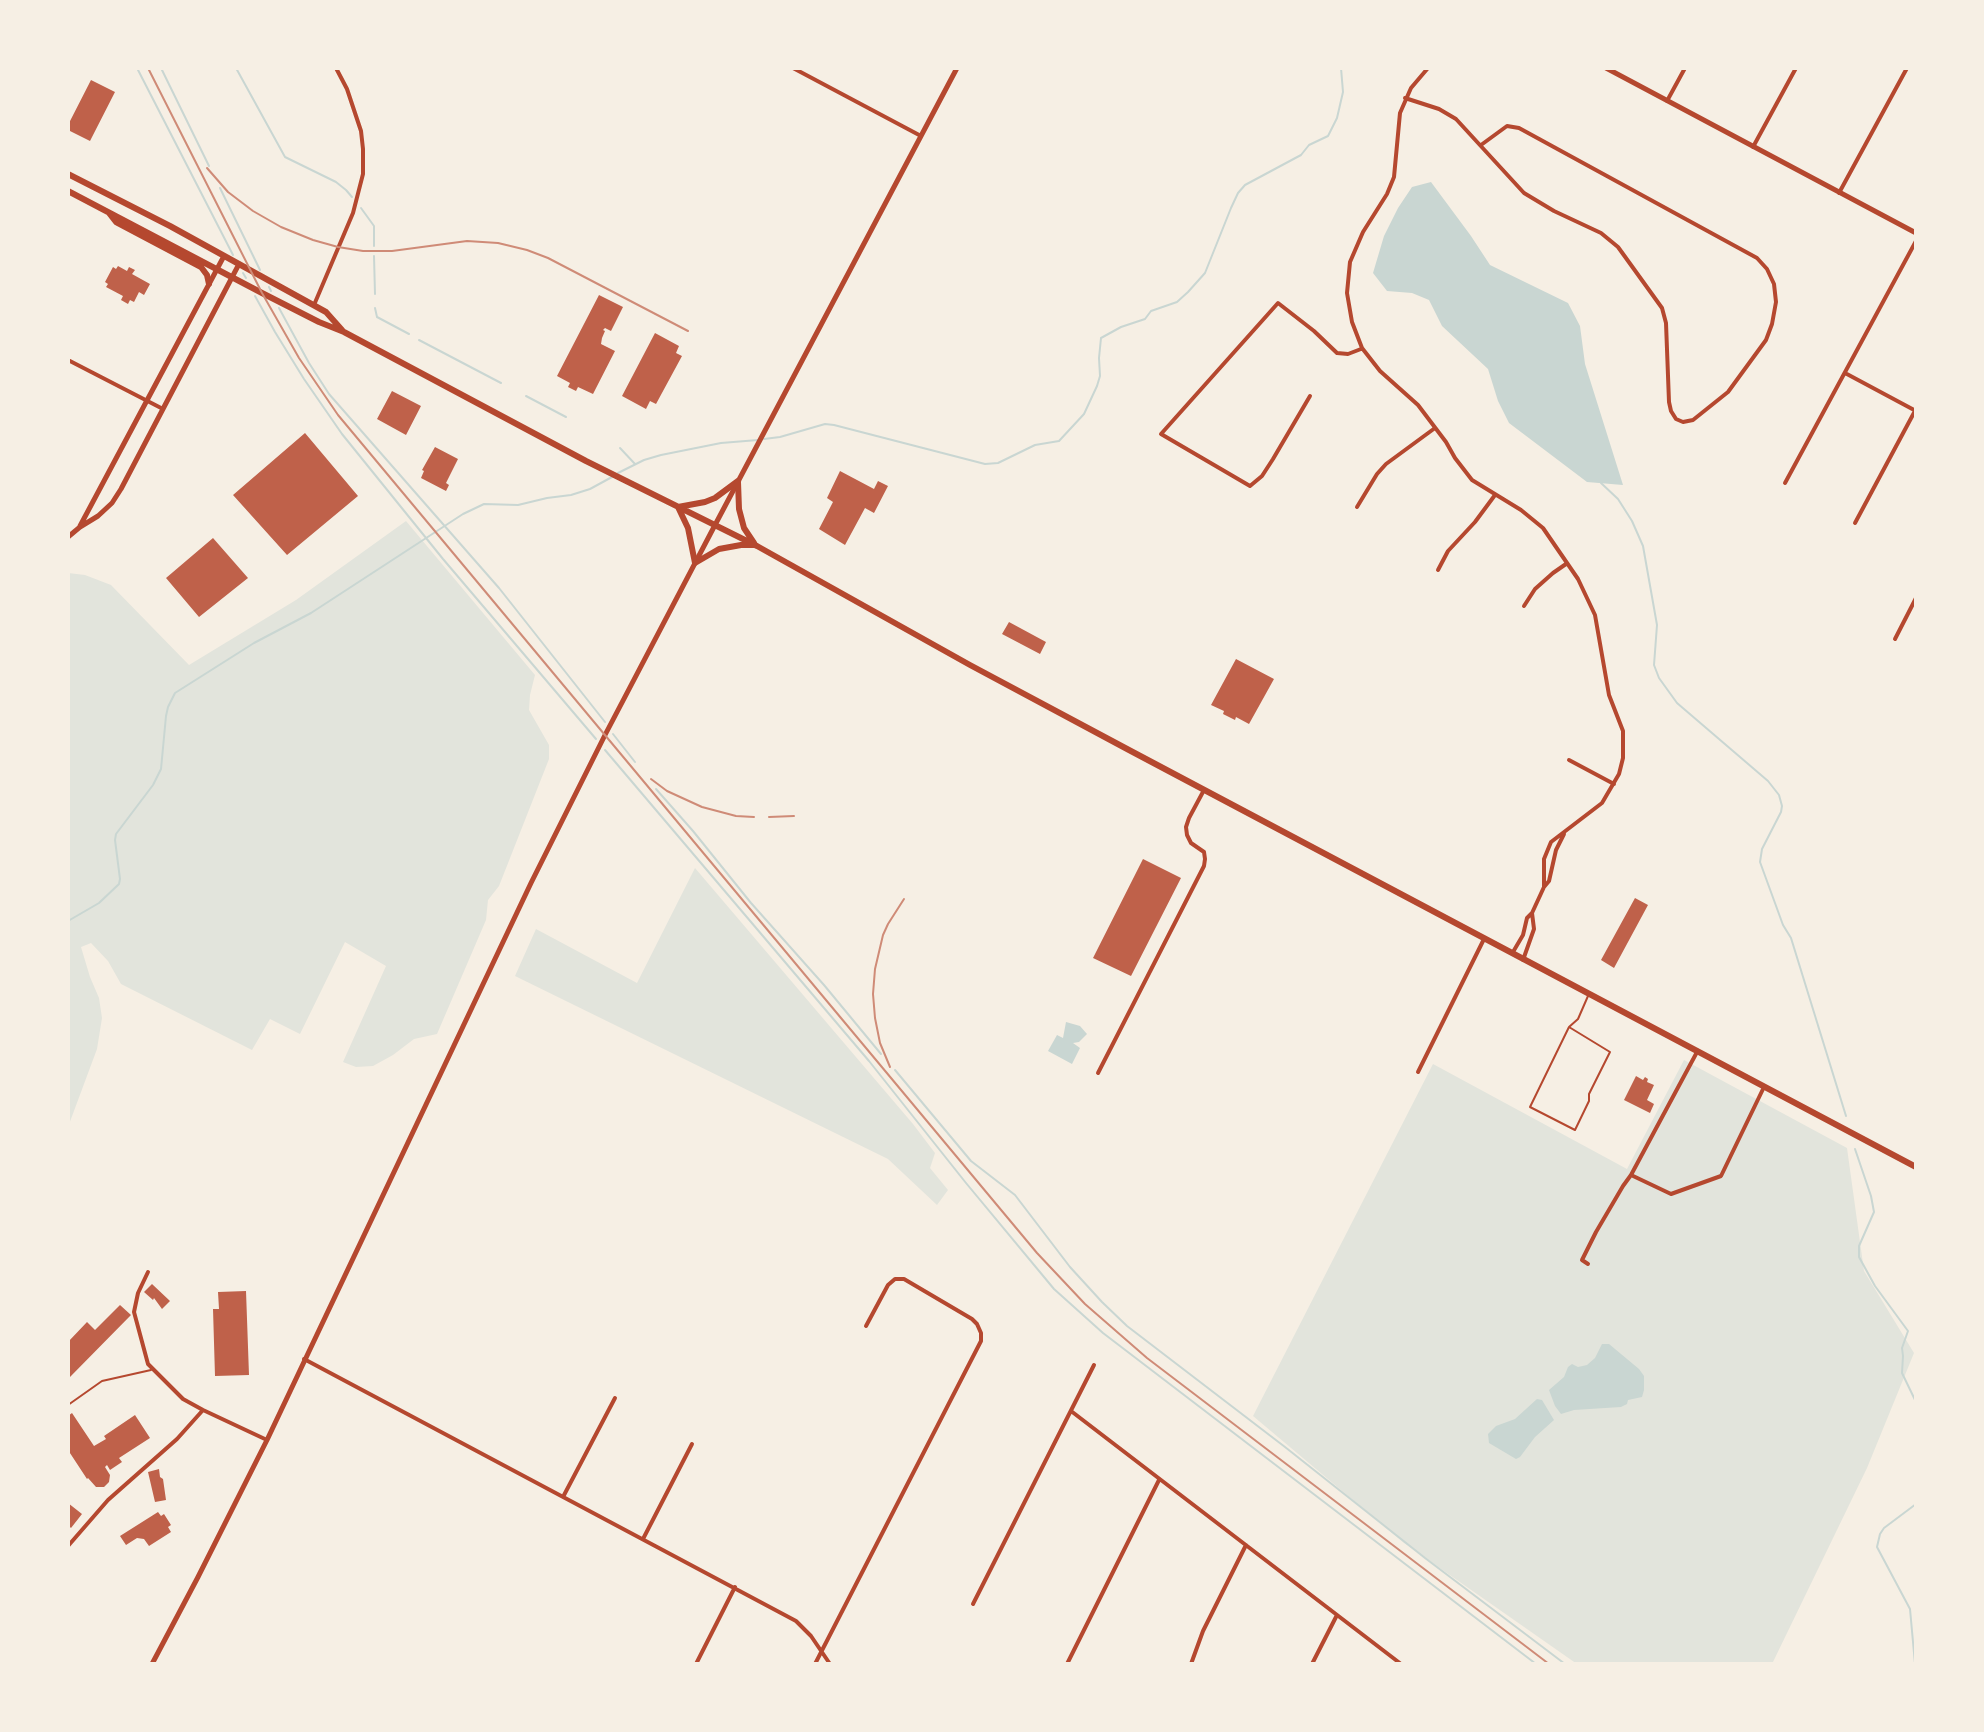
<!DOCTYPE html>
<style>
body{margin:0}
#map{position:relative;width:1984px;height:1732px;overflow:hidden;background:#f6efe4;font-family:"Space Grotesk",sans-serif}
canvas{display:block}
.frame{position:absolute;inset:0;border:70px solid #f6efe4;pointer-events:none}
</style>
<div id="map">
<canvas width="1984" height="1732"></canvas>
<div class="frame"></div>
</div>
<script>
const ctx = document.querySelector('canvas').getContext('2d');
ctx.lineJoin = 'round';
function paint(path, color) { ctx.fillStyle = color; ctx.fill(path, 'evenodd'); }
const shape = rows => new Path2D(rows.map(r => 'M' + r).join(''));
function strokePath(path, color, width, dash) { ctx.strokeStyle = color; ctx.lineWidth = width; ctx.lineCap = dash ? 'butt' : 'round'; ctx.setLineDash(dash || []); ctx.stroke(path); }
paint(shape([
 [406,521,535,675,530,695,529,710,549,745,549,759,499,886,488,900,486,920,437,1034,414,1039,393,1055,373,1066,356,1067,343,1062,386,966,345,942,300,1034,270,1019,252,1050,121,984,108,961,91,943,81,947,90,977,99,998,102,1018,97,1049,68,1127,68,573,85,575,111,585,189,665,296,600],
 [695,868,913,1124,935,1153,930,1168,948,1190,937,1205,888,1159,515,976,536,929,637,983],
 [1684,1060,1847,1148,1864,1271,1914,1353,1867,1468,1772,1664,1577,1664,1404,1543,1253,1416,1433,1064,1627,1169]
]), '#e2e4dc');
paint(shape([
 [1431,182,1471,236,1490,265,1568,303,1580,326,1585,364,1623,485,1587,482,1509,423,1498,401,1488,369,1442,326,1429,300,1412,293,1387,291,1373,273,1384,236,1398,208,1412,187],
 [1066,1022,1080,1026,1087,1034,1079,1042,1073,1043,1080,1048,1072,1064,1048,1051,1057,1035,1063,1038],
 [1602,1344,1609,1344,1639,1369,1644,1376,1644,1390,1642,1397,1628,1400,1627,1404,1621,1407,1574,1410,1561,1414,1555,1406,1549,1390,1564,1377,1568,1367,1572,1364,1578,1367,1587,1365,1595,1358],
 [1537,1399,1542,1400,1554,1420,1535,1437,1520,1457,1516,1459,1489,1443,1488,1434,1496,1426,1515,1419]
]), '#c9d6d2');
strokePath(shape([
 [137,68,233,255],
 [161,68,209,166],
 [236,68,285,157,336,182,346,190,352,197],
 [220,188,260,270],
 [361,208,374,226,374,246],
 [374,256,375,294],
 [243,273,246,278],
 [269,287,271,291],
 [255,296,275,332,304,379,342,434,443,559,596,739],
 [279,308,309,363,329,394,499,588,605,722],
 [375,308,377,317,409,334],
 [419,340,501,383],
 [526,396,566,417],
 [764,439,780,437,825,424,834,425,985,464,998,463,1035,445,1059,441,1084,414,1097,386,1100,376,1099,358,1101,338,1121,327,1145,319,1151,311,1177,302,1188,292,1205,273,1231,208,1238,193,1245,185,1301,155,1309,145,1328,136,1337,118,1343,92,1341,68],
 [620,448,635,464],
 [618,473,644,460,661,455,721,443,758,440],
 [1601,483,1618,499,1632,521,1643,546,1657,625,1654,665,1659,678,1677,703,1768,781,1779,795,1782,806,1781,812,1762,849,1760,862,1783,925,1791,938,1846,1116],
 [613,734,635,762],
 [605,750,869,1061,966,1183,1054,1289,1103,1333,1536,1664],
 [656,789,693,831,751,903,824,985,881,1054],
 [68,921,99,903,119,884,120,879,115,840,116,834,153,785,161,769,166,716,168,707,175,693,254,643,311,613,463,514,484,504,518,505,547,498,571,495,590,489,612,477],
 [895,1070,971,1161,1015,1195,1070,1267,1102,1302,1127,1326,1285,1447,1425,1558,1565,1664],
 [1855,1149,1871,1196,1874,1212,1859,1246,1859,1257,1875,1286,1908,1331,1902,1348,1903,1356,1902,1373,1916,1402],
 [1915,1664,1910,1609,1877,1547,1880,1534,1884,1528,1916,1504]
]), '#c9d6d2', 2);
paint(shape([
 [91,80,115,92,90,141,68,130,68,125],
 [118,266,127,271,129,267,135,270,132,274,150,284,144,295,139,292,134,302,130,300,128,304,121,300,123,296,106,287,108,284,105,282,113,267,116,269],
 [599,295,623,307,611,331,605,328,603,330,605,331,602,338,601,344,615,351,593,394,578,387,576,391,568,387,570,383,557,376],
 [655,333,679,346,676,353,682,356,656,404,650,401,646,409,622,396],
 [392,391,421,406,406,435,377,419],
 [305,433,358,496,287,555,233,495],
 [435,447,458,459,446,483,449,485,446,491,421,478,424,471,422,470],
 [840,471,874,489,878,481,888,486,874,513,865,508,845,545,819,529,833,502,827,498],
 [213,538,248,578,199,617,166,578],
 [1009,622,1046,642,1040,654,1002,634],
 [1236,659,1274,679,1249,724,1236,717,1235,720,1223,714,1224,711,1211,705],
 [1143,859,1181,878,1131,976,1093,958],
 [1635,898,1648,905,1614,968,1601,960],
 [1636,1076,1643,1080,1645,1077,1648,1079,1647,1082,1654,1085,1647,1100,1654,1104,1650,1113,1624,1100],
 [152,1284,170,1301,162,1309,154,1298,153,1300,144,1292],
 [246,1291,249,1375,215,1376,213,1309,219,1309,218,1292],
 [120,1305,131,1315,70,1377,68,1375,68,1342,87,1322,95,1330],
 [72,1413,94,1446,106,1439,104,1436,135,1415,150,1438,119,1458,122,1462,110,1470,107,1465,105,1467,110,1475,109,1482,104,1487,96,1487,88,1478,87,1479,68,1450,68,1416],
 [159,1469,160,1477,163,1479,166,1500,155,1502,148,1472],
 [68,1503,82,1514,71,1528,68,1525],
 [158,1512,161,1516,164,1514,171,1525,168,1527,171,1532,149,1546,144,1539,137,1538,126,1545,120,1536]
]), '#bf614a');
strokePath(shape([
 [1569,1027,1610,1052,1589,1094,1589,1101,1575,1130,1530,1107,1569,1027,1578,1019,1588,996],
 [68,1405,102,1381,151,1370]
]), '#b5482f', 2);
strokePath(shape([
 [793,68,921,136],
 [1428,68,1411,88,1400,113,1394,177,1387,194,1363,232,1350,262,1347,293,1352,322,1362,348,1380,371,1418,405,1446,442,1455,458,1472,480,1521,510,1543,528,1578,579,1595,615,1609,695,1623,731,1623,758,1619,774,1602,803,1551,842,1544,859,1544,887],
 [1405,98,1439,109,1456,119,1524,193,1554,211,1601,233,1618,247,1662,308,1666,323,1669,402,1671,411,1676,419,1683,422,1693,420,1728,392,1766,340,1772,324,1776,302,1774,284,1767,269,1757,258,1519,128,1507,126,1481,145],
 [1667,101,1685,68],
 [1753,147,1796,68],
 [1839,193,1907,68],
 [314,305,353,213,363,174,363,149,361,131,347,89,336,68],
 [68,360,163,409],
 [1845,373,1916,411],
 [1310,396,1273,459,1262,476,1250,486,1161,434,1278,303,1314,331,1337,353,1348,354,1361,349],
 [1785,483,1916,241],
 [1357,507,1377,474,1386,464,1435,428],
 [1855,523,1916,409],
 [1438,570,1448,551,1475,522,1495,495],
 [1524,606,1535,589,1553,573,1566,564],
 [1895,639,1916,598],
 [1569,760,1614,784],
 [1513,952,1523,935,1527,918,1532,913,1544,887,1549,881,1556,850,1564,834],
 [1523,960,1534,929,1532,913],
 [1418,1072,1484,939],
 [1098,1073,1204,866,1205,859,1204,852,1191,843,1187,835,1186,827,1189,818,1204,790],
 [1631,1175,1671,1194,1721,1176,1764,1087],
 [1588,1264,1582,1260,1596,1232,1623,1186,1631,1175,1697,1052],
 [148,1272,138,1293,134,1312,148,1364,183,1399,203,1410,267,1440],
 [304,1359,796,1621,811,1636,830,1664],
 [1071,1411,1401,1664],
 [563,1497,615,1398],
 [643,1539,692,1444],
 [68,1546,108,1500,177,1439,203,1410],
 [973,1604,1094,1365],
 [696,1664,735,1587],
 [815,1664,981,1341,981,1333,977,1324,972,1319,904,1279,895,1279,888,1285,866,1326],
 [1067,1664,1159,1480],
 [1191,1664,1203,1631,1246,1545],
 [1312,1664,1337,1615]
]), '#b5482f', 4);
strokePath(shape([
 [1606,68,1916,233],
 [715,525,957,68],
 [80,526,224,256],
 [68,537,80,527,98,516,112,503,121,489,239,264]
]), '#b5482f', 5);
strokePath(shape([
 [152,1664,198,1577,267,1440,531,883,605,735,715,525]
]), '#b5482f', 5);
strokePath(shape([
 [68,174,170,226,326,312,342,330],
 [68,191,262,293,319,322,344,332,586,461,757,546,970,665,1129,750,1916,1167],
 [109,213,116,222,201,267,207,275,209,284],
 [738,481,715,498,705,502,678,507,688,528,695,563,719,549,741,545,753,545],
 [738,482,739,509,744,528,754,543]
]), '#b5482f', 6);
strokePath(shape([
 [148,68,262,293,299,358,338,415,1037,1253,1085,1304,1147,1358,1549,1664],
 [207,168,228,192,253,211,281,227,313,240,338,247,363,251,392,251,467,241,498,243,527,250,548,258,688,331],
 [651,779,667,791,702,807,736,816,754,817],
 [769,817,794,816],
 [890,1067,880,1043,875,1018,873,994,875,969,883,935,888,924,904,899]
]), '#cf8b77', 2);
</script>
